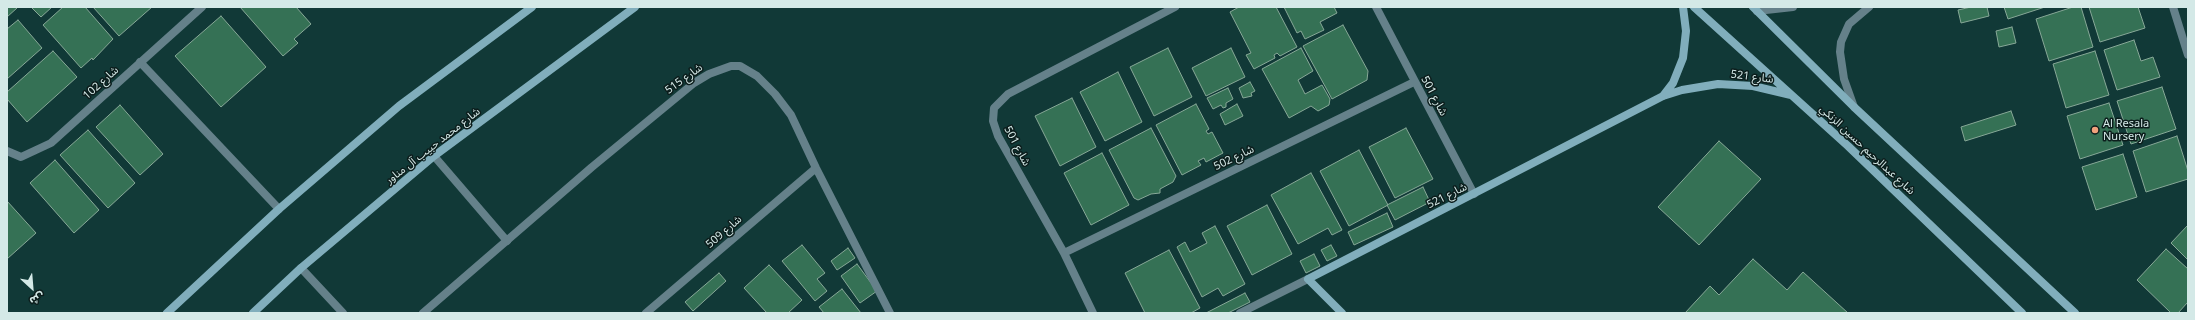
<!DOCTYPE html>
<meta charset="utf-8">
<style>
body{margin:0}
#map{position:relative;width:2195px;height:320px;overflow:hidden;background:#113937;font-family:"Noto Sans","Noto Sans Arabic",sans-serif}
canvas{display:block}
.frame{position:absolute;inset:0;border:8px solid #d4e9e7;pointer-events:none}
.north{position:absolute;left:12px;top:268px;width:40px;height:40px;-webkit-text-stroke:3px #0c1d1c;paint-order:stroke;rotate:154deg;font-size:11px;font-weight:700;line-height:16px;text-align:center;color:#d4e9e7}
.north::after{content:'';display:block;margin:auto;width:14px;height:18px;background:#d4e9e7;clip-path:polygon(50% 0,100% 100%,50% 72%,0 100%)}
</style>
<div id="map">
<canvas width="2195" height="320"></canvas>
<div class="frame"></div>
<div class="north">ش</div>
</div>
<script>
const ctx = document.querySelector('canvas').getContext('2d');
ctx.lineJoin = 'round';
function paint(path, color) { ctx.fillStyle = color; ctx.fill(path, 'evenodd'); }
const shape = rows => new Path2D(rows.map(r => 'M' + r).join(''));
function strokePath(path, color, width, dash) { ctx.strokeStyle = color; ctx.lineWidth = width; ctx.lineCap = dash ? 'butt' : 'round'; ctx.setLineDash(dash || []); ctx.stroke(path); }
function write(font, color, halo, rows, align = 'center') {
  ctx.font = font + ' "Noto Sans","Noto Sans Arabic",sans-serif'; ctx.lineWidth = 3; ctx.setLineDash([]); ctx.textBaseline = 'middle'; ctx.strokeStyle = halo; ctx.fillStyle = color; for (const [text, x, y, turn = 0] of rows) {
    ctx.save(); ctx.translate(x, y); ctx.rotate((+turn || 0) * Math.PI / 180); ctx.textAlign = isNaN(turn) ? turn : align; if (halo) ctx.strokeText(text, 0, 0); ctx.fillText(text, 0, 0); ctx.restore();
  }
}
const building = shape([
 [7,7,16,7,17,8,7,17,7,7],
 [31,7,52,7,41,17,31,7],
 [63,7,85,7,113,39,93,60,92,58,81,68,43,25,63,7],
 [93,7,152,7,119,36,93,7],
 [240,7,296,7,311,24,294,39,298,43,283,56,240,7],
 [1239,7,1276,7,1297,47,1280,56,1277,53,1274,55,1275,58,1254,69,1246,55,1251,53,1230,12,1239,7],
 [1284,7,1334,7,1337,13,1320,22,1324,30,1305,39,1301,31,1297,33,1284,7],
 [1971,7,1987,7,1989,16,1961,23,1958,10,1971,7],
 [2004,7,2045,7,2008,19,2004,7],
 [2073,7,2081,7,2093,47,2049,61,2036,19,2073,7],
 [2089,7,2138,7,2145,28,2100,42,2089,7],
 [221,16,266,67,221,107,175,56,221,16],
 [18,20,42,48,7,79,7,29,18,20],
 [1343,25,1368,71,1367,80,1332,99,1303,46,1343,25],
 [2012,27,2016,43,1999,47,1996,31,2012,27],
 [2134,40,2141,61,2153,57,2160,77,2117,90,2104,50,2134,40],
 [1168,48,1192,97,1154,116,1130,67,1168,48],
 [1231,48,1245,77,1206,96,1192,68,1231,48],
 [1301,48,1313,71,1298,80,1305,94,1322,85,1330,99,1329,105,1318,111,1311,106,1289,118,1262,69,1301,48],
 [53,51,77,77,27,122,7,99,7,92,53,51],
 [2095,51,2109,95,2066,108,2053,64,2095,51],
 [1118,72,1142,122,1105,141,1080,92,1118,72],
 [1250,82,1255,91,1251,93,1252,96,1243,98,1239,88,1250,82],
 [2162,87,2176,129,2131,144,2117,101,2162,87],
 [1228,88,1233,99,1226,103,1226,107,1223,108,1221,105,1213,109,1207,98,1228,88],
 [1072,98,1096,147,1060,166,1035,116,1072,98],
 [2109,103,2123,145,2080,159,2067,116,2109,103],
 [1196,104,1209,129,1206,131,1208,134,1212,132,1223,153,1206,162,1204,158,1198,161,1201,165,1182,175,1156,125,1196,104],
 [1237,104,1243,116,1225,125,1220,114,1237,104],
 [120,105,163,154,140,175,96,127,120,105],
 [2011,111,2016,125,1965,141,1961,127,2011,111],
 [1151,128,1176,176,1173,182,1160,189,1160,193,1151,194,1138,200,1134,198,1109,150,1151,128],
 [1406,128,1433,179,1395,198,1369,147,1406,128],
 [88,130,135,183,108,208,60,155,88,130],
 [2177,136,2188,171,2188,179,2146,192,2133,151,2177,136],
 [1719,141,1761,179,1699,245,1658,207,1719,141],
 [1359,150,1388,205,1349,226,1320,171,1359,150],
 [1102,153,1129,205,1091,225,1064,173,1102,153],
 [2123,154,2137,197,2096,210,2082,167,2123,154],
 [55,160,99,210,74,233,30,183,55,160],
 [1311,173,1342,230,1332,235,1328,228,1298,244,1271,195,1311,173],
 [1423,187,1430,202,1395,220,1387,205,1423,187],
 [7,201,36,233,7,259,7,201],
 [1267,205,1292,254,1252,275,1227,226,1267,205],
 [1387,213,1393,227,1354,245,1348,232,1387,213],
 [2188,225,2188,260,2171,243,2188,225],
 [1215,226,1245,284,1223,296,1218,288,1202,297,1177,247,1185,242,1190,252,1207,243,1202,233,1215,226],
 [802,245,825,273,817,279,827,291,815,301,782,261,802,245],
 [1331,245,1337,256,1327,261,1321,250,1331,245],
 [848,248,855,258,837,270,831,261,848,248],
 [2166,249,2188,269,2188,302,2178,313,2171,313,2137,280,2166,249],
 [1169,250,1200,308,1191,313,1145,313,1125,273,1169,250],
 [1314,254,1320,266,1306,273,1300,261,1314,254],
 [1753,259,1787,290,1803,272,1848,313,1685,313,1710,286,1719,295,1753,259],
 [857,264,877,291,860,303,841,276,857,264],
 [769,265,802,300,788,313,767,313,744,288,769,265],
 [719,273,726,281,693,311,685,302,719,273],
 [842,289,861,313,824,313,819,307,842,289],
 [1245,293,1250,302,1228,313,1206,313,1245,293]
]);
paint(building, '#357155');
strokePath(building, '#87a897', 1);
strokePath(shape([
 [434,156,507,241],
 [301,268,343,313]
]), '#65818a', 8);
strokePath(shape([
 [1376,7,1474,194],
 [2173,7,2188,55],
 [1757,11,1793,7],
 [140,62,279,209],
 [1854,107,1844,79,1840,52,1841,42,1849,24,1869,7],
 [7,151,21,157,51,143,202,7],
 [1064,253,1414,82],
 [423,313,592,167,694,83,709,74,731,66,740,66,757,76,775,94,791,115,816,168,890,313],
 [646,313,816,168],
 [1093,313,1064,253,998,136,993,121,994,108,1008,94,1175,7],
 [1240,313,1308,279]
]), '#65818a', 8);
strokePath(shape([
 [1694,7,1848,146,2022,313],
 [1753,7,1854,107,2075,313],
 [1663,96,1673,83,1683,58,1686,31,1683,7],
 [167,313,279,209,399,106,532,7],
 [253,313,301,268,434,156,635,7],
 [1342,313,1308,279,1663,96,1682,90,1718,84,1753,86,1791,95]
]), '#81aebc', 8);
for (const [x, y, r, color] of [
 [2095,130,4,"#f1a17c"]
]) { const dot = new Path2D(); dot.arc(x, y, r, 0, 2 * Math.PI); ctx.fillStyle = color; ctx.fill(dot); strokePath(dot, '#0c1d1c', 1.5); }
write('11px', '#d4e9e7', '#0c1d1c', [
 ["شارع 521",1752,77,7],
 ["شارع 515",684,79,-36],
 ["شارع 102",101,83,-42],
 ["شارع 501",1434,96,62],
 ["شارع محمد حبيب آل مناور",433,146,-38],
 ["شارع 501",1017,146,62],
 ["شارع عبدالرحيم حسين الزنكي",1867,150,43],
 ["شارع 502",1234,158,-26],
 ["شارع 521",1447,196,-27],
 ["شارع 509",724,232,-41]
]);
write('11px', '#d4e9e7', '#0c1d1c', [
 ["Al Resala",2103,124],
 ["Nursery",2103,137]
], 'left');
</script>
